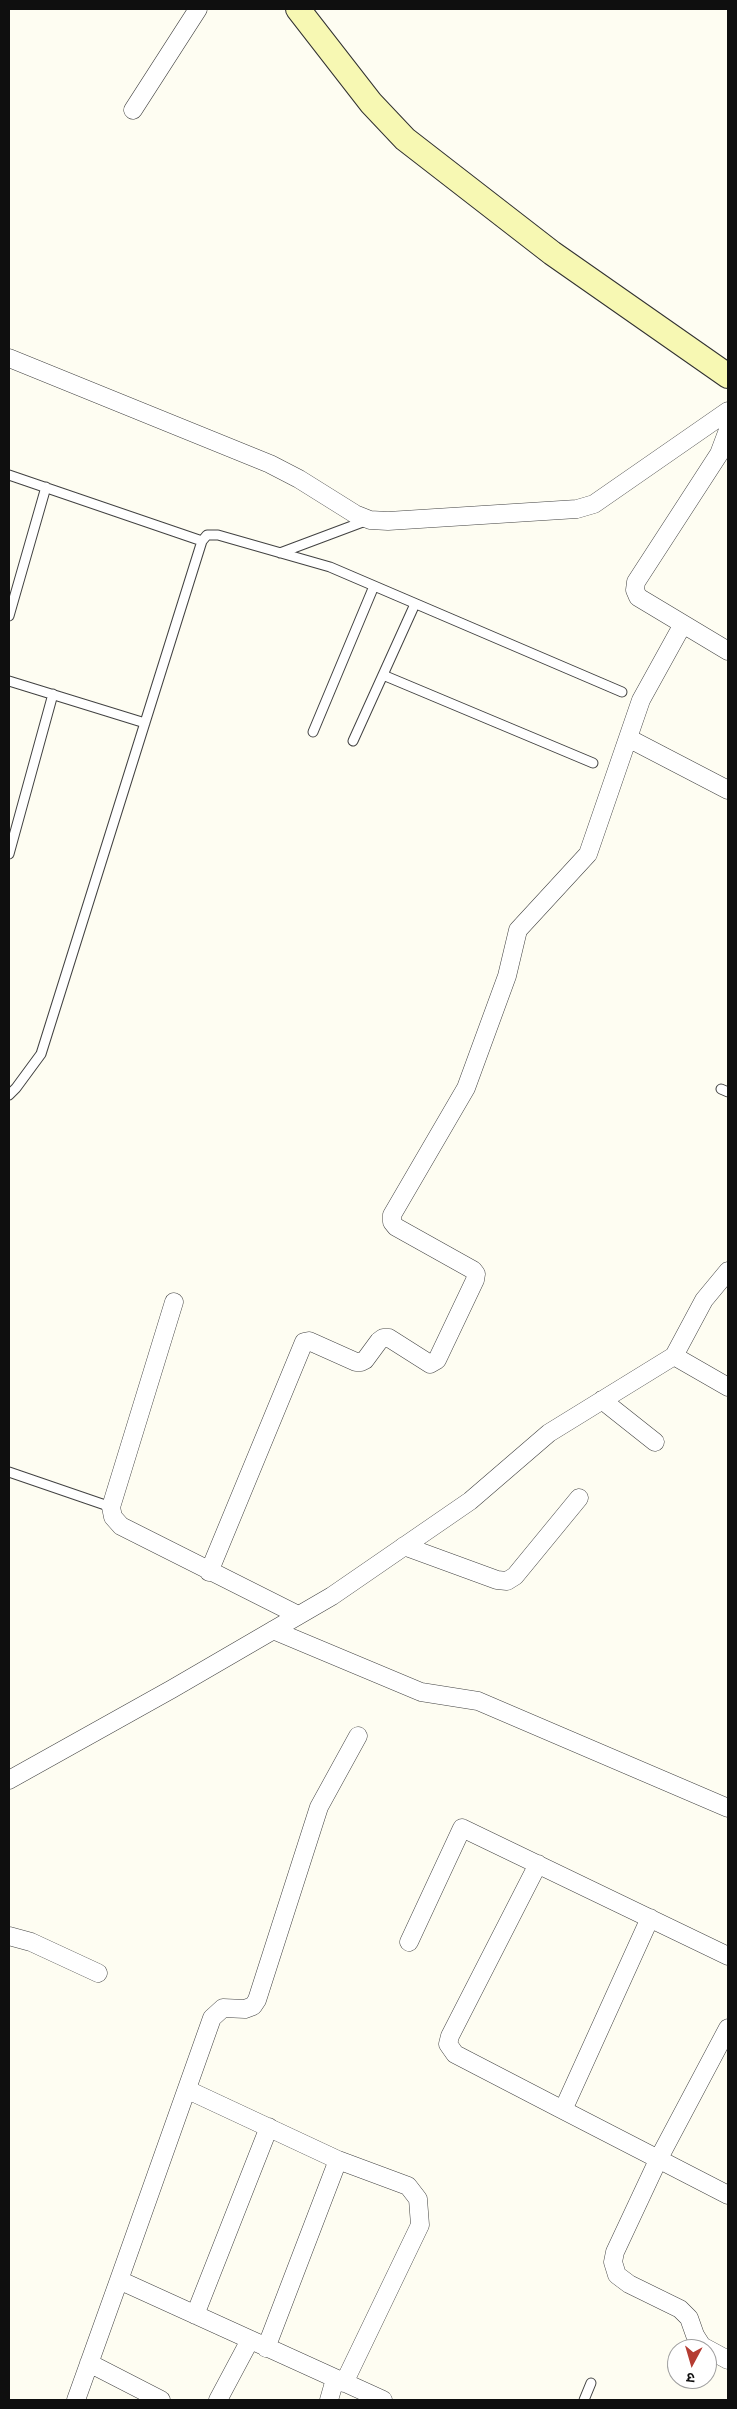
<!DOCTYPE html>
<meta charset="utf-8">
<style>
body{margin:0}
#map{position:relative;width:737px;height:2409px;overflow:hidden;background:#fefdf2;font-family:"Noto Serif","Noto Sans Devanagari",serif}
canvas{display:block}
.frame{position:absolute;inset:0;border:10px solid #0f0f0f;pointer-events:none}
.north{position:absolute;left:667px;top:2339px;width:50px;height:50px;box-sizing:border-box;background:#fff;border:1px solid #9f9f9f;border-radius:50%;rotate:186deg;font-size:14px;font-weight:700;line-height:20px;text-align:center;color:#0f0f0f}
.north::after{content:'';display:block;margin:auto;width:18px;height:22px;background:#b53c32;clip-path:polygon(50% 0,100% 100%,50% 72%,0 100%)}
</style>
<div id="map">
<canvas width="737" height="2409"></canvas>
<div class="frame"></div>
<div class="north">उ</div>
</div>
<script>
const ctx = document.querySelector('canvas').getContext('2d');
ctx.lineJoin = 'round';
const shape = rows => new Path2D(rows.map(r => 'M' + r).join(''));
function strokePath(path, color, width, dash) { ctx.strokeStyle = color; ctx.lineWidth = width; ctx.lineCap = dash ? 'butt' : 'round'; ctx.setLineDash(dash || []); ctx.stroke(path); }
const lane = shape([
 [9,475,202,541],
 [280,553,368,520],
 [9,616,46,487],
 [383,675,593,763],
 [9,681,145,723],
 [313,732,374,586],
 [353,741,415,604],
 [9,854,53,694],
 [721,1089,728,1092],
 [9,1095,16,1088,41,1054,202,541,207,535,218,535,330,567,622,692],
 [9,1472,111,1507],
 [584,2400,591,2383]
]);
const street = shape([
 [133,110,198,9],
 [9,358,270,464,299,479,355,514,370,520,388,521,577,509,594,504,728,411],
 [728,430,719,454,636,582,635,590,638,597,728,651],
 [628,738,728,790],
 [174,1302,111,1507,113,1517,121,1526,298,1615],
 [674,1356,728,1387],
 [602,1400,655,1442],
 [404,1546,497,1580,507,1581,515,1576,579,1498],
 [209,1572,304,1342,309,1341,356,1362,361,1362,365,1360,379,1341,383,1338,389,1338,430,1364,437,1360,475,1280,476,1274,473,1270,396,1227,392,1222,392,1215,466,1088,507,976,518,930,588,854,641,700,683,624],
 [273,1630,421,1692,478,1701,728,1808],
 [358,1736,319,1807,257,2000,253,2006,245,2009,223,2008,212,2018,119,2280,383,2400],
 [9,1780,172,1689,332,1596,470,1501,549,1433,674,1356,704,1300,728,1271],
 [538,1864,450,2036,448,2044,455,2054,563,2110],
 [650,1918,563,2110,728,2195],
 [9,1936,31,1942,98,1973],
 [409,1942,462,1828,728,1956],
 [728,2028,659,2158,615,2252,613,2262,617,2275,629,2284,680,2309,689,2318,695,2335,702,2346,728,2360],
 [188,2090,338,2160,408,2186,418,2199,420,2225,344,2383],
 [195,2315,269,2127],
 [266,2348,338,2160],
 [89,2363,161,2400],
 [76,2400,119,2280],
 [218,2400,250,2340],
 [329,2400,335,2379]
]);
const secondary = shape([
 [298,9,371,103,405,139,552,253,728,376]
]);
strokePath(lane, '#424242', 11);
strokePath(street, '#424242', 19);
strokePath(secondary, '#313131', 26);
strokePath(lane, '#fff', 9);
strokePath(street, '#fff', 18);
strokePath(secondary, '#f7f8b3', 24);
</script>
